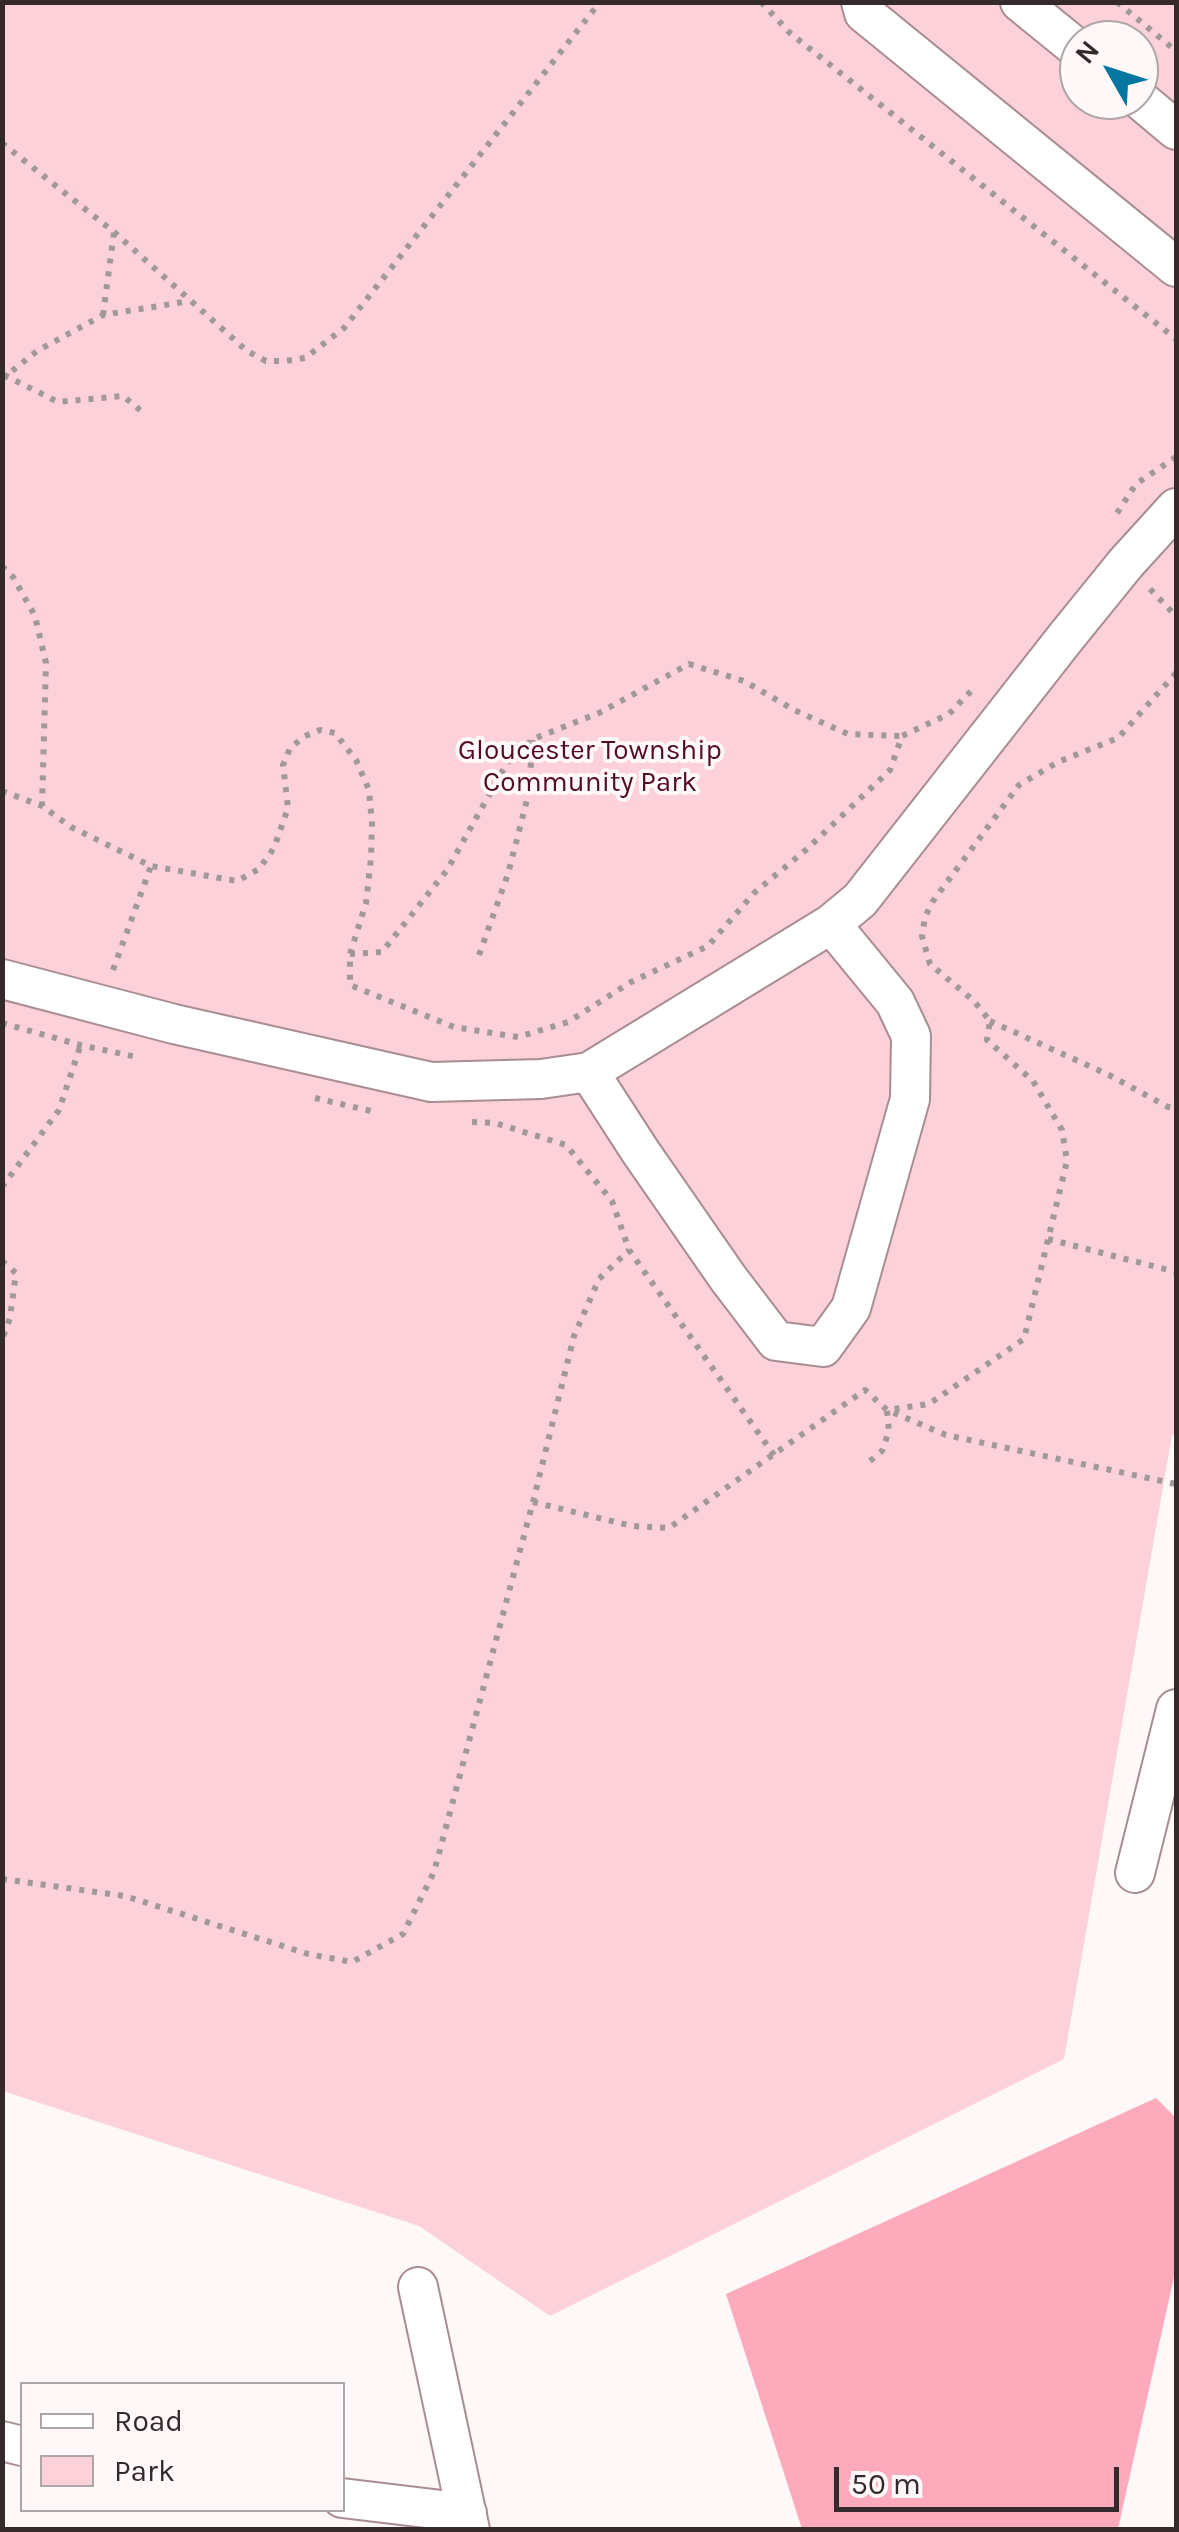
<!DOCTYPE html>
<style>
body{margin:0}
#map{position:relative;width:1179px;height:2532px;overflow:hidden;background:#fef8f9;font-family:Karla,sans-serif}
canvas{display:block}
.frame{position:absolute;inset:0;border:5px solid #34292b;pointer-events:none}
.legend{position:absolute;left:20px;top:2382px;width:325px;height:130px;box-sizing:border-box;background:#fef8f9;border:2px solid #ada5a7;margin:0;padding:12px 18px;list-style:none;font-size:30px;color:#34292b}
.legend li{display:flex;align-items:center;gap:20px;height:50px}
.legend b{width:50px;border:2px solid #ada5a7}
.north{position:absolute;left:1059px;top:20px;width:100px;height:100px;box-sizing:border-box;background:#fef8f9;border:2px solid #ada5a7;border-radius:50%;rotate:309deg;font-size:28px;font-weight:700;line-height:40px;text-align:center;color:#34292b}
.north::after{content:'';display:block;margin:auto;width:35px;height:45px;background:#0576a0;clip-path:polygon(50% 0,100% 100%,50% 72%,0 100%)}
.scale{position:absolute;left:834px;top:2467px;width:285px;height:45px;box-sizing:border-box;border:5px solid #34292b;border-top:0;padding-left:12px;font-size:30px;line-height:35px;white-space:nowrap;color:#34292b;-webkit-text-stroke:8px #fef8f9;paint-order:stroke}
</style>
<div id="map">
<canvas width="1179" height="2532"></canvas>
<div class="frame"></div>
<ul class="legend">
<li><b style="height:12px;background:#fff"></b>Road</li>
<li><b style="height:28px;background:#fcd1d9"></b>Park</li>
</ul>
<div class="north">N</div>
<div class="scale">50 m</div>
</div>
<script>
const ctx = document.querySelector('canvas').getContext('2d');
ctx.lineJoin = 'round';
function paint(path, color) { ctx.fillStyle = color; ctx.fill(path, 'evenodd'); }
const shape = rows => new Path2D(rows.map(r => 'M' + r).join(''));
function strokePath(path, color, width, dash) { ctx.strokeStyle = color; ctx.lineWidth = width; ctx.lineCap = dash ? 'butt' : 'round'; ctx.setLineDash(dash || []); ctx.stroke(path); }
function write(font, color, halo, rows, align = 'center') {
  ctx.font = font + ' Karla,sans-serif'; ctx.lineWidth = 8; ctx.setLineDash([]); ctx.textBaseline = 'middle'; ctx.strokeStyle = halo; ctx.fillStyle = color; for (const [text, x, y, turn = 0] of rows) {
    ctx.save(); ctx.translate(x, y); ctx.rotate((+turn || 0) * Math.PI / 180); ctx.textAlign = isNaN(turn) ? turn : align; if (halo) ctx.strokeText(text, 0, 0); ctx.fillText(text, 0, 0); ctx.restore();
  }
}
paint(shape([
 [2,3,1176,3,1176,1435,1172,1435,1064,2059,550,2316,419,2226,3,2091],
 [1079,40,1139,40,1139,100,1079,100]
]), '#fcd1d9');
paint(shape([
 [1156,2098,1176,2118,1176,2268,1118,2529,802,2529,726,2294]
]), '#fdaabc');
const minor = shape([
 [861,2,864,13,1176,267],
 [1020,2,1079,50],
 [1139,99,1176,130],
 [2,979,174,1024,431,1082,541,1079,589,1072,831,924,860,900,1066,637,1126,563,1176,508],
 [589,1072,640,1151,728,1278,776,1341,823,1347,851,1308,910,1099,911,1036,895,1002,831,924],
 [1135,1873,1176,1709],
 [418,2287,470,2530],
 [2,2441,22,2446],
 [342,2498,467,2513]
]);
strokePath(minor, '#a88d92', 42);
strokePath(shape([
 [761,2,790,33,1176,339],
 [1117,2,1176,51],
 [2,143,114,232,247,351,266,361,285,361,305,358,344,328,600,2],
 [103,315,114,232],
 [4,375,58,402,123,396,146,415],
 [2,379,37,351,103,315,190,301],
 [1117,513,1136,484,1176,457],
 [2,566,13,577,35,616,46,663,42,806],
 [1150,589,1176,616],
 [2,791,42,806,71,827,151,866,237,881,259,869,274,848,288,808,283,765,290,748,305,736,320,730,335,733,356,760,369,790,372,824,371,858,366,903,350,954,350,985,454,1027,518,1037,568,1022,631,982,708,946,754,893,807,849,890,770,902,736,949,714,973,689],
 [350,954,382,952,447,870,507,763,533,739,599,713,689,664,744,681,794,710,848,734,902,736],
 [479,955,508,874,528,796,533,740],
 [113,970,151,866],
 [990,1021,1109,1075,1168,1107,1176,1109],
 [2,1023,80,1045,137,1057],
 [315,1098,371,1111],
 [472,1122,495,1123,566,1145,612,1201,629,1250,774,1455],
 [2,1187,59,1110,82,1041],
 [1048,1239,1176,1272],
 [2,1261,16,1273,10,1318,2,1340],
 [870,1461,882,1451,889,1431,887,1410,946,1435,1176,1484],
 [533,1502,632,1526,669,1528,865,1390,887,1410,929,1404,1024,1339,1067,1161,1062,1130,1033,1081,987,1040,990,1021,974,1001,930,964,922,936,925,917,933,901,1019,785,1058,762,1118,738,1176,673],
 [2,1879,125,1896,308,1954,352,1962,403,1934,434,1872,533,1502,574,1336,599,1279,629,1250]
]), '#a1989a', 6, [5, 8]);
strokePath(minor, '#fff', 38);
write('28px', '#530b24', '#fef8f9', [
 ["Gloucester Township",590,751],
 ["Community Park",590,783]
]);
</script>
